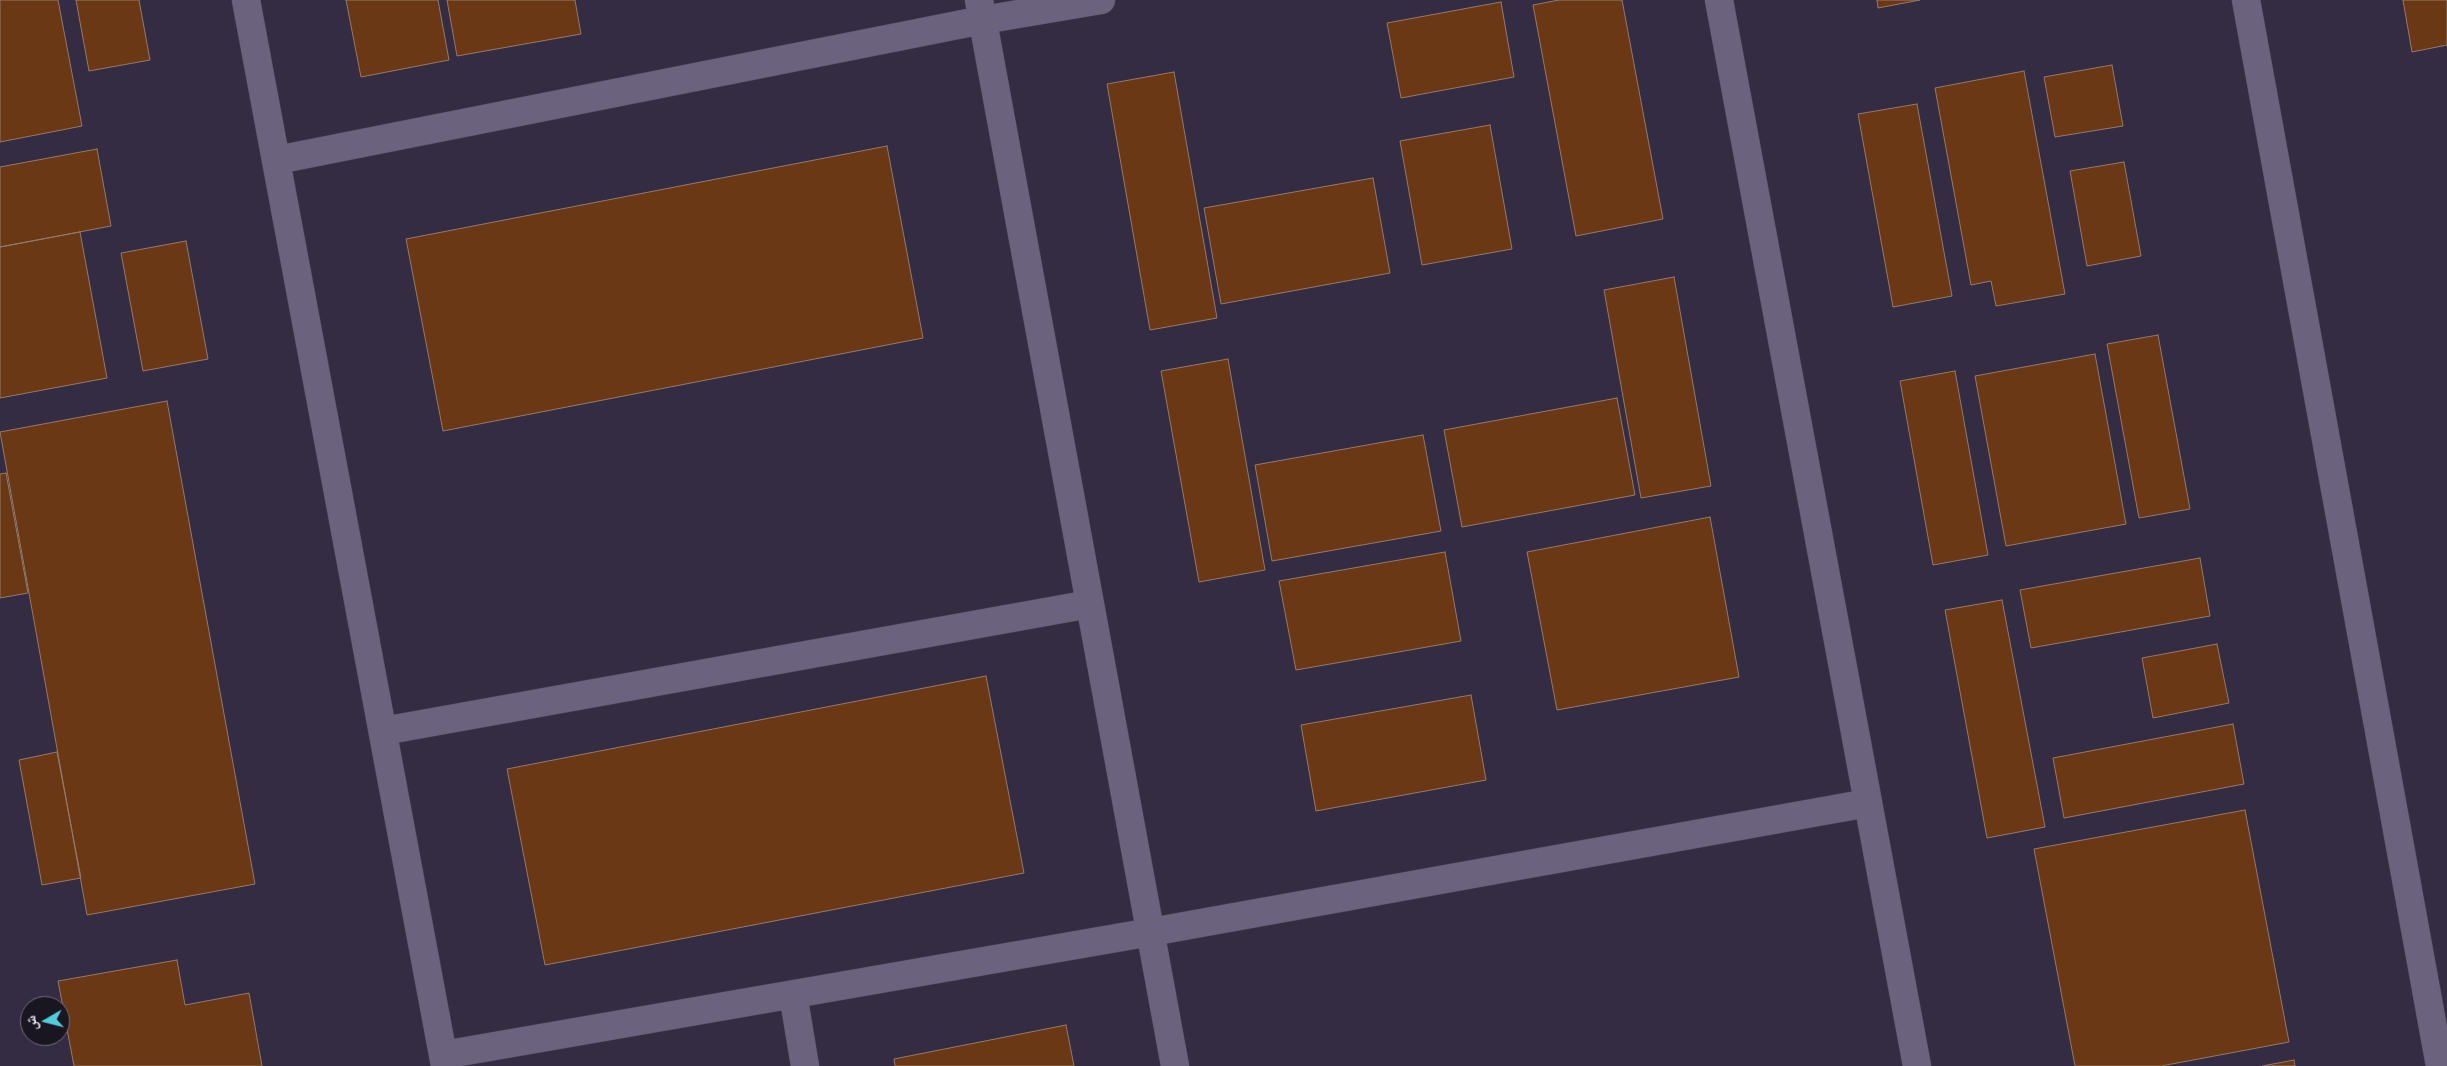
<!DOCTYPE html>
<meta charset="utf-8">
<style>
body{margin:0}
#map{position:relative;width:2447px;height:1066px;overflow:hidden;background:#342c43;font-family:Raleway,"Noto Naskh Arabic",sans-serif}
canvas{display:block}
.north{position:absolute;left:20px;top:996px;width:50px;height:50px;box-sizing:border-box;background:#1a1621;border:1px solid #706c78;border-radius:50%;rotate:262deg;font-size:14px;font-weight:700;line-height:20px;text-align:center;color:#f0ecfb}
.north::after{content:'';display:block;margin:auto;width:18px;height:22px;background:#52cbda;clip-path:polygon(50% 0,100% 100%,50% 72%,0 100%)}
</style>
<div id="map">
<canvas width="2447" height="1066"></canvas>
<div class="north">ش</div>
</div>
<script>
const ctx = document.querySelector('canvas').getContext('2d');
ctx.lineJoin = 'round';
function paint(path, color) { ctx.fillStyle = color; ctx.fill(path, 'evenodd'); }
const shape = rows => new Path2D(rows.map(r => 'M' + r).join(''));
function strokePath(path, color, width, dash) { ctx.strokeStyle = color; ctx.lineWidth = width; ctx.lineCap = dash ? 'butt' : 'round'; ctx.setLineDash(dash || []); ctx.stroke(path); }
const building = shape([
 [0,0,58,0,82,126,0,142,0,0],
 [76,0,139,0,150,60,89,71,76,0],
 [346,0,438,0,449,60,361,77,346,0],
 [447,0,575,0,581,34,457,56,447,0],
 [1559,0,1622,0,1663,219,1576,236,1533,5,1559,0],
 [1877,0,1920,0,1878,8,1877,0],
 [2403,0,2447,0,2447,45,2412,52,2403,0],
 [1501,2,1514,77,1401,98,1387,23,1501,2],
 [2112,65,2123,126,2055,137,2044,77,2112,65],
 [2024,71,2065,294,1996,306,1991,281,1971,285,1935,88,2024,71],
 [1174,72,1217,318,1150,330,1107,84,1174,72],
 [1917,104,1952,296,1893,307,1858,114,1917,104],
 [1490,125,1512,249,1422,265,1400,141,1490,125],
 [887,146,923,338,443,431,406,239,887,146],
 [97,149,111,226,0,247,0,167,97,149],
 [2124,162,2141,256,2087,266,2070,171,2124,162],
 [1373,178,1390,273,1221,304,1204,208,1373,178],
 [80,232,107,378,0,398,0,247,80,232],
 [186,241,208,359,143,371,121,253,186,241],
 [1674,277,1711,486,1641,498,1604,290,1674,277],
 [2158,335,2190,509,2139,518,2107,344,2158,335],
 [2095,354,2126,524,2006,546,1975,376,2095,354],
 [1228,359,1265,570,1199,582,1161,371,1228,359],
 [1955,371,1988,555,1933,565,1900,381,1955,371],
 [1617,398,1635,495,1462,527,1444,430,1617,398],
 [167,401,255,884,87,915,0,432,167,401],
 [1423,435,1441,531,1272,561,1255,465,1423,435],
 [6,473,28,593,0,598,0,474,6,473],
 [1710,517,1739,677,1557,710,1527,552,1710,517],
 [1445,552,1461,641,1296,670,1279,581,1445,552],
 [2200,558,2210,616,2031,648,2020,590,2200,558],
 [2002,600,2045,827,1987,838,1945,610,2002,600],
 [2217,644,2229,703,2153,718,2142,658,2217,644],
 [986,676,1024,873,545,965,507,769,986,676],
 [1471,695,1486,780,1316,811,1301,725,1471,695],
 [2233,724,2244,784,2064,818,2053,758,2233,724],
 [57,752,81,878,42,885,19,760,57,752],
 [2245,810,2289,1042,2161,1066,2075,1066,2034,849,2245,810],
 [177,960,185,1005,249,993,262,1066,74,1066,58,981,177,960],
 [1066,1025,1074,1066,895,1066,894,1059,1066,1025],
 [2294,1060,2295,1066,2262,1066,2294,1060]
]);
paint(building, '#6a3814');
strokePath(building, '#957a69', 1);
const minor = shape([
 [246,0,445,1066],
 [979,0,1175,1066],
 [1719,0,1917,1066],
 [2246,0,2440,1066],
 [277,160,983,20,1101,0],
 [383,731,1090,604],
 [793,994,805,1066],
 [443,1055,1151,932,1868,803]
]);
strokePath(minor, '#4e485b', 29);
strokePath(minor, '#6b637d', 28);
</script>
